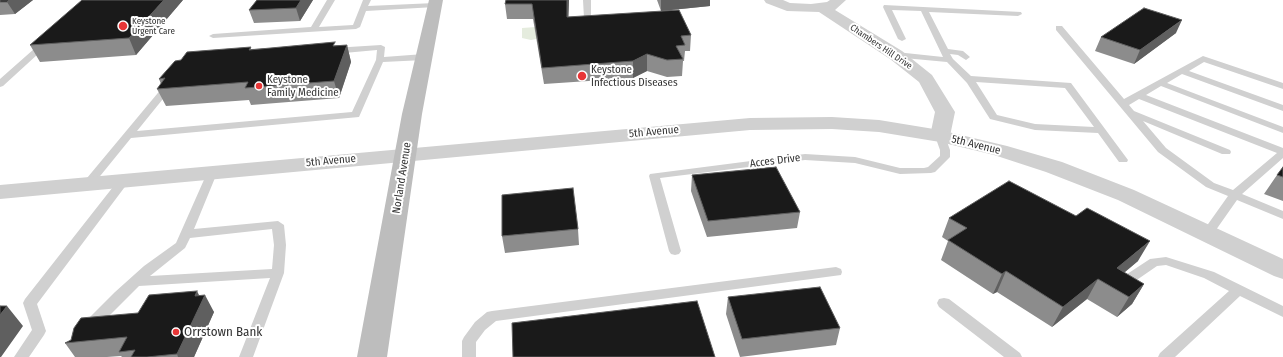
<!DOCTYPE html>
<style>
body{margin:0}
canvas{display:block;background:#fff}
</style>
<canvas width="1283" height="357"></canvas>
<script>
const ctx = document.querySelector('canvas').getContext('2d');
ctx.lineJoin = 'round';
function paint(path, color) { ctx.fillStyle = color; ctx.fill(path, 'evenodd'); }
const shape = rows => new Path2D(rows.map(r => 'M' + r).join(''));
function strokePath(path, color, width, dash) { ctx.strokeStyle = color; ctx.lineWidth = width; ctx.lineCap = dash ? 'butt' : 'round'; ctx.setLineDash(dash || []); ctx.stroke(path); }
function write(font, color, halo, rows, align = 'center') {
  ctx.font = font + ' "Fira Sans Condensed",sans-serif'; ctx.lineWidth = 4; ctx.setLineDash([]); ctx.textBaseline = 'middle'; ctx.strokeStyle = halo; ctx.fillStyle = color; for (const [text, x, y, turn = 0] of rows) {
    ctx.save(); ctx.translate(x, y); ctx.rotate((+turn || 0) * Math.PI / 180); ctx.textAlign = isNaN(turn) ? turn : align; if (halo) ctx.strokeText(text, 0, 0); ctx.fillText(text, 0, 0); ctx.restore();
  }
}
paint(shape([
 [619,21,546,37,531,40,522,38,522,28]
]), '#e5ecde');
paint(shape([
 [327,0,335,0,319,27,353,25,363,0,371,0,368,6,435,3,439,5,435,7,366,11,360,27,356,29,213,38,209,36,213,34,311,27,327,0],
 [583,0,591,0,591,20,584,18,583,0],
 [884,5,1021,12,1022,14,1018,16,929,12,948,49,963,51,970,57,966,60,958,55,950,54,953,59,971,76,1071,83,1128,160,1127,162,1119,162,1098,133,1035,130,990,119,967,83,947,62,893,57,893,53,896,52,943,57,921,11,892,10,906,39,902,41,898,39,883,7,884,5],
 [976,82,1065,88,1094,127,1035,124,997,115,976,82],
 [1056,26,1062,26,1124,99,1203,56,1283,83,1283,89,1204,62,1189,71,1283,105,1283,111,1182,74,1167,83,1283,127,1283,133,1161,86,1146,95,1283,148,1283,158,1242,194,1283,211,1283,219,1237,200,1211,237,1203,237,1201,234,1228,196,1206,187,1158,152,1056,30,1056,26],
 [1139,99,1277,153,1233,190,1214,183,1166,148,1143,121,1222,154,1230,154,1231,152,1230,150,1134,111,1129,105,1139,99],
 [43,41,49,41,50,43,3,86,0,87,0,79,43,41],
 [381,45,385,47,384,57,424,54,428,57,424,60,383,62,359,117,131,138,92,186,88,187,82,184,167,82,173,82,175,84,137,131,352,112,376,60,377,50,333,54,329,51,333,48,381,45],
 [940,133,945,136,950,150,950,157,935,172,931,173,900,174,855,163,805,160,660,178,681,251,679,254,675,255,671,254,669,251,649,176,650,174,805,154,855,157,900,168,924,168,928,167,940,156,940,150,935,136,940,133],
 [212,170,217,173,194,229,278,221,284,225,286,245,284,273,253,357,239,357,270,278,139,286,93,332,88,333,83,332,81,328,83,324,115,292,144,266,176,243,207,173,212,170],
 [272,229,274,245,272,269,150,276,185,248,190,238,272,229],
 [124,177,130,180,37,304,46,331,44,335,29,357,14,357,32,330,23,303,25,299,120,178,124,177],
 [1166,257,1214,272,1283,306,1283,317,1240,296,1175,357,1158,357,1160,353,1229,291,1204,278,1166,265,1157,266,1128,286,1123,288,1118,286,1116,283,1118,280,1150,259,1166,257],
 [836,267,841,269,842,272,841,275,496,321,485,330,476,342,476,357,462,357,462,341,464,337,475,322,487,312,492,311,836,267],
 [944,298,949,299,1020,353,1022,357,1004,357,939,307,937,303,939,299,944,298]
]), '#d0d0d0');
paint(shape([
 [764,0,783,0,790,3,811,4,827,2,830,0,846,0,835,10,902,51,932,75,955,112,950,136,947,140,940,142,933,140,930,136,935,112,919,82,890,59,819,12,787,11,766,3,764,0]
]), '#d0d0d0');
paint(shape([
 [832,117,879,120,940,130,1007,146,1062,162,1134,190,1283,259,1283,279,1274,276,1118,200,1046,172,994,155,940,142,879,132,832,129,750,130,0,199,0,185,750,118,832,117]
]), '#d0d0d0');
paint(shape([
 [429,0,443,0,422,114,387,357,357,357,402,114,429,0]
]), '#bdbdbd');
paint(shape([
 [0,0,33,0,15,14,0,15],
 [183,0,136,55,40,62,30,45],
 [257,0,313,0,300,21,254,23,249,10],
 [506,0,569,0,568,17,691,35,690,51,685,51,684,61,683,61,682,76,667,77,647,71,633,78,544,84,533,19,507,19,505,4],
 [657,0,710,0,710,6,661,11],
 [1176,33,1134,64,1095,51,1101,37],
 [347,45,351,62,339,98,251,105,249,100,166,106,157,89,161,84,159,79,181,60,251,47,251,49],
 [1283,167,1283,201,1264,194,1277,175],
 [692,175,800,212,797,228,707,237,691,191],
 [1076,216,1138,261,1124,273,1144,284,1132,304,1117,317,1087,299,1052,327,997,292,993,294,941,260,948,241,942,237,949,218],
 [578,229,579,245,505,253,502,236],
 [199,295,214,312,194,357,122,357,121,356,107,357,75,357,65,343,138,313],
 [728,297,840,328,836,345,740,357,726,314]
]), '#8c8c8c');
paint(shape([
 [9,0,33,0,15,14,7,2],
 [164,0,183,0,136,55,129,38],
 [301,0,313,0,300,21,296,8],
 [567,0,569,0,568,33,567,17],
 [661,0,710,0,710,6,661,11],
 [1182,20,1176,33,1134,64,1140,50],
 [347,45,351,62,339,98,334,81],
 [647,54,647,71,633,78,633,61],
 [1150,241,1138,261,1109,285,1117,268],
 [1006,271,997,292,993,294,1002,274],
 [1098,279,1087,299,1052,327,1063,307],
 [1144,284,1132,304,1117,317,1129,297],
 [197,291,202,301,205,295,214,312,194,357,178,357,177,354,195,296],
 [7,306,23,326,1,357,0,357,0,315]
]), '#5f5f5f');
const building = shape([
 [0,0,9,0,7,2,0,2,0,0],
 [82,0,164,0,129,38,30,45,82,0],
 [257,0,301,0,296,8,249,10,257,0],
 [506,0,567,0,567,17,679,10,691,35,681,36,685,45,676,46,683,59,667,60,647,54,633,61,542,68,532,4,505,4,506,0],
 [1144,8,1182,20,1140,50,1101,37,1144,8],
 [335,42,333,46,347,45,334,81,245,88,248,82,157,89,165,78,159,79,175,61,181,60,187,52,251,47,249,50,335,42],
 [776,167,800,212,708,221,692,175,776,167],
 [1283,167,1283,177,1277,175,1283,167],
 [1009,181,1076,216,1087,208,1150,241,1117,268,1144,284,1129,297,1098,279,1063,307,1006,271,1002,274,948,240,967,228,949,218,1009,181],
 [573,188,578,229,502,236,502,195,573,188],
 [820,287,840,328,742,339,728,297,820,287],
 [197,291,195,296,205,295,177,354,147,357,131,357,135,350,119,352,127,337,65,343,71,340,74,328,81,318,138,313,149,295,197,291],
 [697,301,715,357,513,357,512,323,697,301],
 [0,306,7,306,0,315,0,306]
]);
paint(building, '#1a1a1a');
strokePath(building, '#5f5f5f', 1);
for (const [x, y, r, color] of [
 [123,26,5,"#e83637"],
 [582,76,5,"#e83637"],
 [259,86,4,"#e83637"],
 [176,332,4,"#e83637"]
]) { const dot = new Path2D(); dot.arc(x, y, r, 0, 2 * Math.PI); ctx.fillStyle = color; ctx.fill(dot); strokePath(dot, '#fff', 1.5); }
write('9px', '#333', '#fff', [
 ["Keystone",132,21],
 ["Urgent Care",132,31]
], 'left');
write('9px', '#333', '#fff', [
 ["Chambers Hill Drive",881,47,34]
]);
write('11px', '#333', '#fff', [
 ["Keystone",591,70],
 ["Infectious Diseases",591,83],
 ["Keystone",267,80],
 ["Family Medicine",267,93]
], 'left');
write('11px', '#333', '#fff', [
 ["5th Avenue",654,132,-5],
 ["5th Avenue",976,145,14],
 ["5th Avenue",331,161,-5],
 ["Acces Drive",775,161,-7],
 ["Norland Avenue",402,178,-81]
]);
write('13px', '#333', '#fff', [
 ["Orrstown Bank",184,332]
], 'left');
</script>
